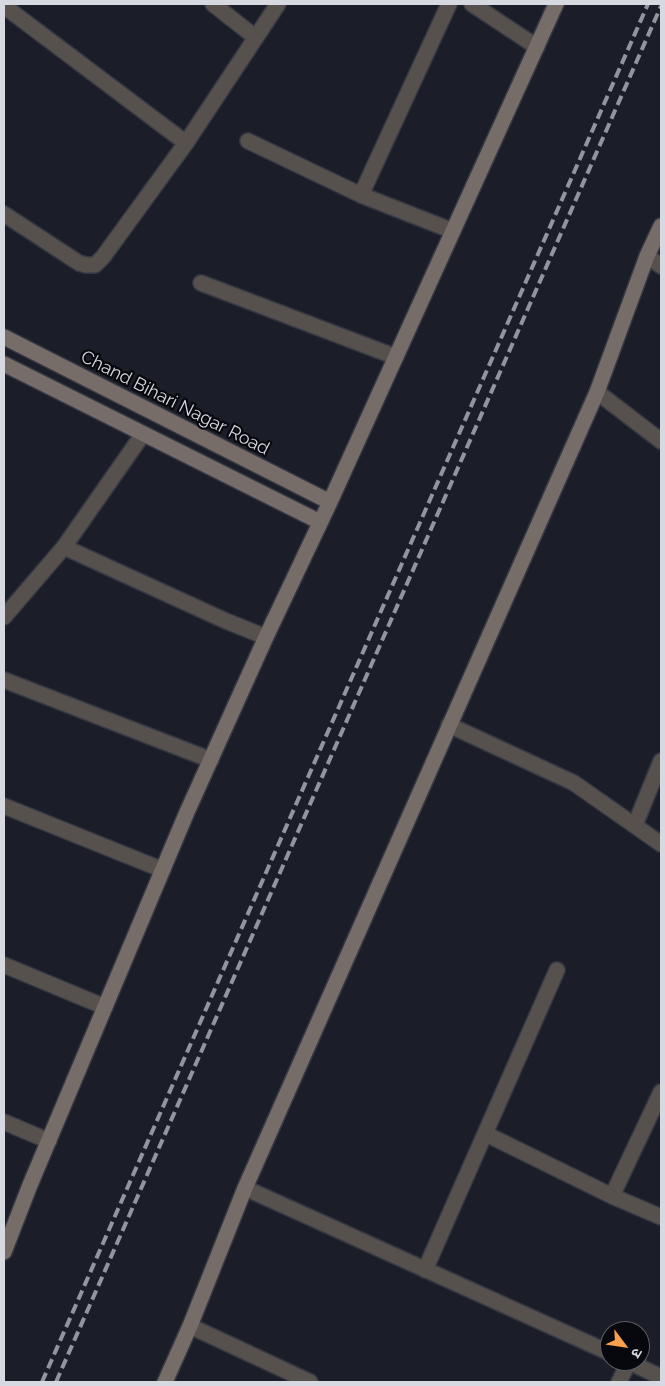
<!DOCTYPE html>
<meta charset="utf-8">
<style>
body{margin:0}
#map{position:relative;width:665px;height:1386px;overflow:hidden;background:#1b1e29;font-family:Raleway,"Noto Sans Devanagari",sans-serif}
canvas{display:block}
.frame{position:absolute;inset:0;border:5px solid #d7d9e1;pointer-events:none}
.north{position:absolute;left:600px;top:1321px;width:50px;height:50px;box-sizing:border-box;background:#07080d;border:1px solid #5a5c62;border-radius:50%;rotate:121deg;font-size:14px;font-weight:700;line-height:20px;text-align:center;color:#d7d9e1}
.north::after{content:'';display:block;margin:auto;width:18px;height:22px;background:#f9a04c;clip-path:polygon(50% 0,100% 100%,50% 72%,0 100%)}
</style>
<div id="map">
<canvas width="665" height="1386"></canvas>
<div class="frame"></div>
<div class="north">उ</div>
</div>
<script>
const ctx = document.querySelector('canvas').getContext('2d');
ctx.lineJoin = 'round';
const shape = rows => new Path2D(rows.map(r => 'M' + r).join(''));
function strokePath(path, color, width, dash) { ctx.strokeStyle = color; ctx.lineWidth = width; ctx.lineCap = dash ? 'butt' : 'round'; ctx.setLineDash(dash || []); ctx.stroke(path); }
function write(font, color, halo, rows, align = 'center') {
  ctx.font = font + ' Raleway,sans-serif'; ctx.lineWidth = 4.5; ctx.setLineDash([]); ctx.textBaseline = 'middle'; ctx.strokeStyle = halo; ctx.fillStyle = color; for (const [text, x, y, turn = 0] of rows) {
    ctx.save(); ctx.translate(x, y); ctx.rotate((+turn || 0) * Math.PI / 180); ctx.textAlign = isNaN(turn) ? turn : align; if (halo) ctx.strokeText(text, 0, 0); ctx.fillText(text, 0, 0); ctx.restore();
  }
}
const street = shape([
 [213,4,255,37],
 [472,4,537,47],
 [4,6,186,143],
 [248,141,361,195,453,231],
 [361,195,449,4],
 [4,214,79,263,86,265,95,265,103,257,186,143,278,4],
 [647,256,661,266],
 [201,283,396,357],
 [597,392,661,441],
 [64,547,226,621,266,637],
 [4,617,64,547,143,434],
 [4,680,211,760],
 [449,725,574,783,661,844],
 [4,806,163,870],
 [635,825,661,761],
 [4,965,105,1007],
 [4,1122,49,1141],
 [486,1134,612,1196,661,1217],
 [245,1188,610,1353],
 [612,1196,661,1092],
 [425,1270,557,970],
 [190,1326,310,1382],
 [627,1361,661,1377],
 [619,1382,629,1362]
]);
const secondary = shape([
 [4,337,330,502],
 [4,364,320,522],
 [4,1252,30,1185,187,812,266,637,330,502,556,4],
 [165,1382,190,1326,245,1188,597,392,647,256,661,226]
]);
strokePath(street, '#353843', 18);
strokePath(secondary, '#353843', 18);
strokePath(street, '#57514e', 15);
strokePath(secondary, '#776d68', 15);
strokePath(shape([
 [42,1382,648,4],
 [56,1382,661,6]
]), '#93959e', 4, [10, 5]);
write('18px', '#d7d9e1', '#07080d', [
 ["Chand Bihari Nagar Road",175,403,27]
]);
</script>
